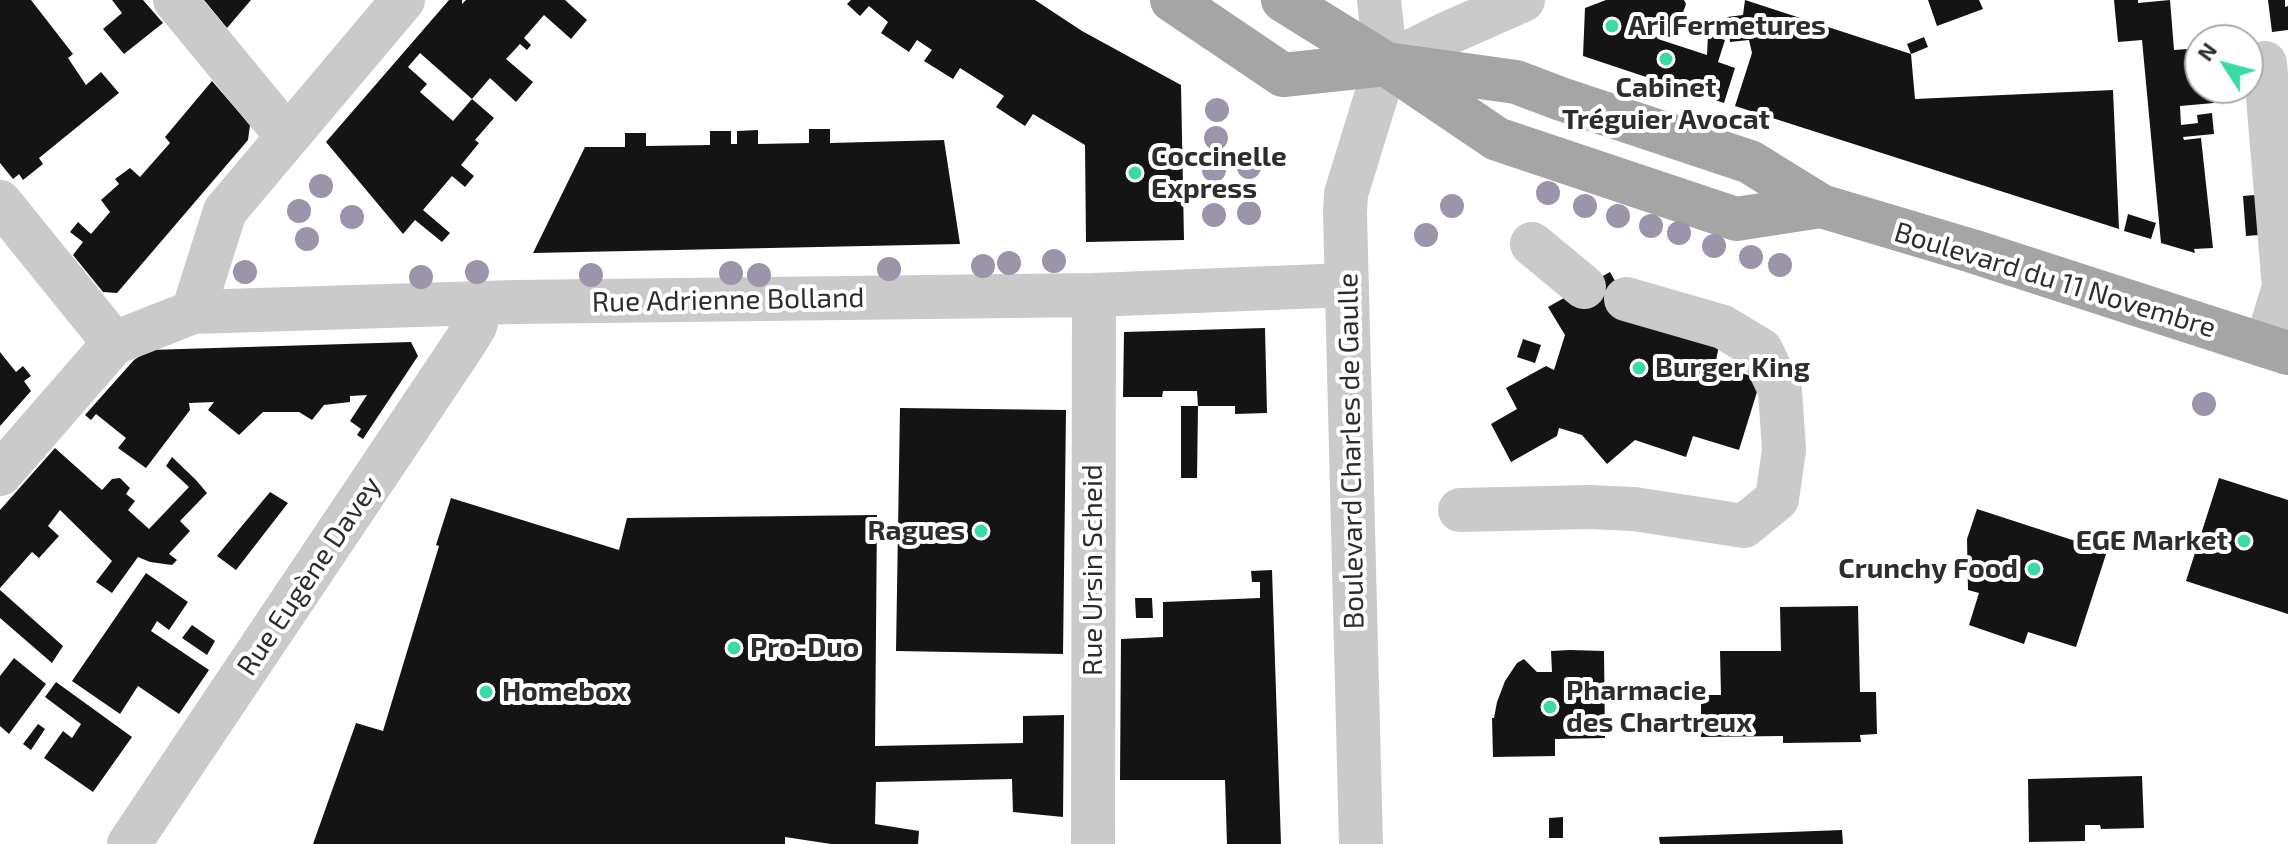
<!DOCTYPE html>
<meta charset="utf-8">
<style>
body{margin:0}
#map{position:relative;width:2288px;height:844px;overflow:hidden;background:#fff;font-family:"Exo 2",sans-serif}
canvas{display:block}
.north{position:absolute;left:2184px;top:24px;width:80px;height:80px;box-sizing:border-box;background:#fff;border:2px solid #ababab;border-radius:50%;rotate:306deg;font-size:22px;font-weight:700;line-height:32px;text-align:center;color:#2d2d2d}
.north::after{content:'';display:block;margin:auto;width:28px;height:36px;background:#39daa6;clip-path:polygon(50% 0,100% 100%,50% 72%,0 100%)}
</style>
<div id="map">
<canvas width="2288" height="844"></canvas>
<div class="north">N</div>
</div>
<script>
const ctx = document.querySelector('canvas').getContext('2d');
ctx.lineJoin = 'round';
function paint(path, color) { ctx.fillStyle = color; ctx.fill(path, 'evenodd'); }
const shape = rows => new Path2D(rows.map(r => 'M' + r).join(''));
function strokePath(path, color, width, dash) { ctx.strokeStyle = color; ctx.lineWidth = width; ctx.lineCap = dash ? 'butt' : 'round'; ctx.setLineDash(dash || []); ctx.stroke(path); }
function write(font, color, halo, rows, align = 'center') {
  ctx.font = font + ' "Exo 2",sans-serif'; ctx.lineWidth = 8; ctx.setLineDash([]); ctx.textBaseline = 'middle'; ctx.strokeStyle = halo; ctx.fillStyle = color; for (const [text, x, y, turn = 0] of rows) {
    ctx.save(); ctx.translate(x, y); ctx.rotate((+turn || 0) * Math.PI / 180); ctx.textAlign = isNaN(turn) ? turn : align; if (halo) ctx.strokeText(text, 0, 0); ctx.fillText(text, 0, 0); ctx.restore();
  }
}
paint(shape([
 [0,0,31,0,73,54,68,58,86,85,101,72,119,93,39,158,43,164,23,180,19,174,13,179,0,163],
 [112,0,143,0,163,23,124,54,103,29,122,13],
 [204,0,251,0,227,28],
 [449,0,462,0,462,4,466,0,565,0,587,20,571,39,544,15,524,38,531,45,527,50,520,44,506,59,533,82,516,102,490,78,472,99,420,53,408,67,427,84,420,92,453,121,472,99,494,118,475,140,479,143,461,165,474,176,465,187,452,176,423,210,450,233,442,242,415,220,403,234,326,142],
 [851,0,1035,0,1082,31,1181,85,1184,240,1086,242,1085,145,1033,114,1025,126,996,107,1004,96,960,68,953,79,924,61,932,50,917,40,909,52,881,33,888,22,869,6,860,16,847,4],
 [1606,0,1684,0,1686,4,1674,38,1659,34,1658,39,1707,55,1708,35,1725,40,1718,62,1735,68,1724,103,1583,56,1585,8],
 [1745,0,1911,54,1915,99,2113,90,2119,229,1735,106,1752,53,1749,40,1730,42,1727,17,1743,15],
 [1928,0,1979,0,1983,9,1937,26],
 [2114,0,2138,0,2138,3,2170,0,2174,50,2200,48,2200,88,2213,88,2214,103,2180,106,2181,125,2198,123,2197,115,2212,113,2214,134,2183,137,2184,140,2201,138,2213,248,2194,249,2195,253,2161,243,2142,40,2118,42],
 [2268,0,2285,0,2285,7,2288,6,2288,30,2272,32],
 [1924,37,1928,47,1911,54,1907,44],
 [212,81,250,125,248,140,117,293,103,292,73,255,83,242,70,232,78,222,91,234,110,212,101,200,119,184,115,179,130,168,140,177,170,143,165,137],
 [809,129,830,129,830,143,944,140,960,244,533,253,585,147,625,147,625,133,646,133,646,146,710,145,710,131,731,131,731,144,737,144,737,131,758,130,758,144,809,143],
 [2266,194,2271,234,2246,236,2243,196],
 [2128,214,2156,223,2151,239,2124,231],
 [1610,272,1637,320,1719,346,1715,365,1761,379,1739,450,1693,436,1686,457,1635,440,1607,464,1582,435,1559,428,1557,436,1511,462,1491,424,1517,409,1506,388,1546,366,1554,370,1565,335,1548,307],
 [1265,328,1267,413,1235,414,1235,406,1198,406,1197,391,1163,391,1162,397,1123,397,1124,332],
 [1523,339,1541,345,1535,363,1517,357],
 [411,342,418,356,363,439,357,435,361,429,350,421,367,395,350,396,350,402,324,405,312,420,299,412,263,412,239,435,208,410,214,402,189,403,190,410,146,468,118,448,126,438,96,414,91,420,85,415,134,360,149,350],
 [0,352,16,372,23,366,31,376,24,381,31,391,0,426],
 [1181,406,1198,406,1197,478,1181,478],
 [900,408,1066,410,1063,654,896,651],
 [55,448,102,490,112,479,120,478,130,488,126,494,135,501,128,510,149,529,189,487,166,466,172,457,196,480,207,493,180,521,190,531,169,554,177,560,172,565,150,562,138,557,112,593,96,582,112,561,60,510,48,526,59,536,39,558,32,552,0,588,0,510],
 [2219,478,2288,500,2288,614,2186,581],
 [270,492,288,503,236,570,217,556],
 [451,498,619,550,627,518,877,515,875,746,1023,743,1023,716,1064,715,1063,817,1013,812,1012,779,876,782,875,824,919,831,918,844,831,844,785,837,785,844,313,844,356,723,383,731,439,546,436,545],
 [1977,509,2097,548,2099,545,2108,548,2076,647,2028,632,2024,644,1969,625,1979,593,1968,590,1967,539],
 [1272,570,1281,844,1227,844,1225,780,1120,780,1121,639,1163,637,1163,602,1260,598,1260,582,1252,582,1251,571],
 [146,573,188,602,169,630,157,621,151,631,209,670,179,714,138,686,120,714,72,681],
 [0,590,63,646,52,663,0,618],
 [1135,598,1152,598,1153,618,1136,618],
 [1858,606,1860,692,1876,692,1877,734,1860,735,1861,742,1783,743,1783,736,1701,737,1701,695,1721,695,1720,651,1781,651,1780,607],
 [192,625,215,641,207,655,182,638],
 [1570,650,1604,651,1605,738,1555,739,1555,756,1493,757,1492,718,1494,718,1497,702,1505,681,1517,663,1524,659,1537,672,1552,672,1551,651],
 [14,658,46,684,9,734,0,726,0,676],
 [56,682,132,737,93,792,44,758,63,731,72,738,81,724,45,697],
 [38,724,45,729,31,750,23,744],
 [2142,776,2144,828,2101,829,2100,825,2085,825,2085,841,2029,842,2028,779],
 [1563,817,1563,838,1549,838,1549,818],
 [1842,830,1843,844,1660,844,1659,837]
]), '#141414');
strokePath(shape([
 [175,0,287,136],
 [2265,63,2284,287,2266,346],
 [1386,64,1446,34,1523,0],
 [0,202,114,343],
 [1532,244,1584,287],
 [193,312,225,211,403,0],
 [0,474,114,343,193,312,515,302,1094,295,1347,285],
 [1460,510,1589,507,1634,509,1744,526,1777,499,1784,450,1780,390,1761,350,1723,327,1626,299],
 [129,844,464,344,475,326,481,304],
 [1093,844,1094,295],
 [1361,844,1345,213,1346,194,1386,64,1379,0]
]), '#cacaca', 44);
strokePath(shape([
 [1172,0,1283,75,1386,64,1516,82,1561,99,1750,162,1821,206,1972,251,2288,353],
 [1283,0,1386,64,1497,139,1736,219,1821,206]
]), '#a5a5a5', 44);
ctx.fillStyle = '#9b94ab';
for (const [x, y] of [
 [1217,110],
 [1216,138],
 [1249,167],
 [1214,170],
 [321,186],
 [1548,193],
 [1452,206],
 [1585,206],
 [299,211],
 [1249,213],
 [1214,215],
 [1618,216],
 [352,217],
 [1651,226],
 [1679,233],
 [1426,235],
 [307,239],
 [1714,246],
 [1751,257],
 [1054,261],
 [1009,263],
 [1780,265],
 [983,266],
 [889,269],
 [245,272],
 [477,272],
 [731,273],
 [591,275],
 [759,275],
 [421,277],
 [2204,404]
]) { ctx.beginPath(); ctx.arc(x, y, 12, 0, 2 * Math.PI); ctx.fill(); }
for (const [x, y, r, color] of [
 [1612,26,8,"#39daa6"],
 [1666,59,8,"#39daa6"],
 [1135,173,8,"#39daa6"],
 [1639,368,8,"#39daa6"],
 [981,531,8,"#39daa6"],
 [2244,541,8,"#39daa6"],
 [2034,569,8,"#39daa6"],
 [734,648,8,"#39daa6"],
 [486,692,8,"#39daa6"],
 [1550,707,8,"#39daa6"]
]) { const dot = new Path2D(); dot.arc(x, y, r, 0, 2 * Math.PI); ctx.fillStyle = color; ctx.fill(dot); strokePath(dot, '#fff', 3); }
write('bold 28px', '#2d2d2d', '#fff', [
 ["Ari Fermetures",1628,26],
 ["Cabinet",1666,88,"center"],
 ["Tréguier Avocat",1666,120,"center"],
 ["Coccinelle",1151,157],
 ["Express",1151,189],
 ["Burger King",1655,368],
 ["Ragues",965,531,"right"],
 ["EGE Market",2228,541,"right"],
 ["Crunchy Food",2018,569,"right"],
 ["Pro-Duo",750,648],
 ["Pharmacie",1566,691],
 ["des Chartreux",1566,723],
 ["Homebox",502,692]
], 'left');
write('28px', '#2d2d2d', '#fff', [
 ["Boulevard du 11 Novembre",2055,280,17],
 ["Rue Adrienne Bolland",728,300,-1],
 ["Boulevard Charles de Gaulle",1351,451,-91],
 ["Rue Ursin Scheid",1093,570,-90],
 ["Rue Eugène Davey",309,576,-56]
]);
</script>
